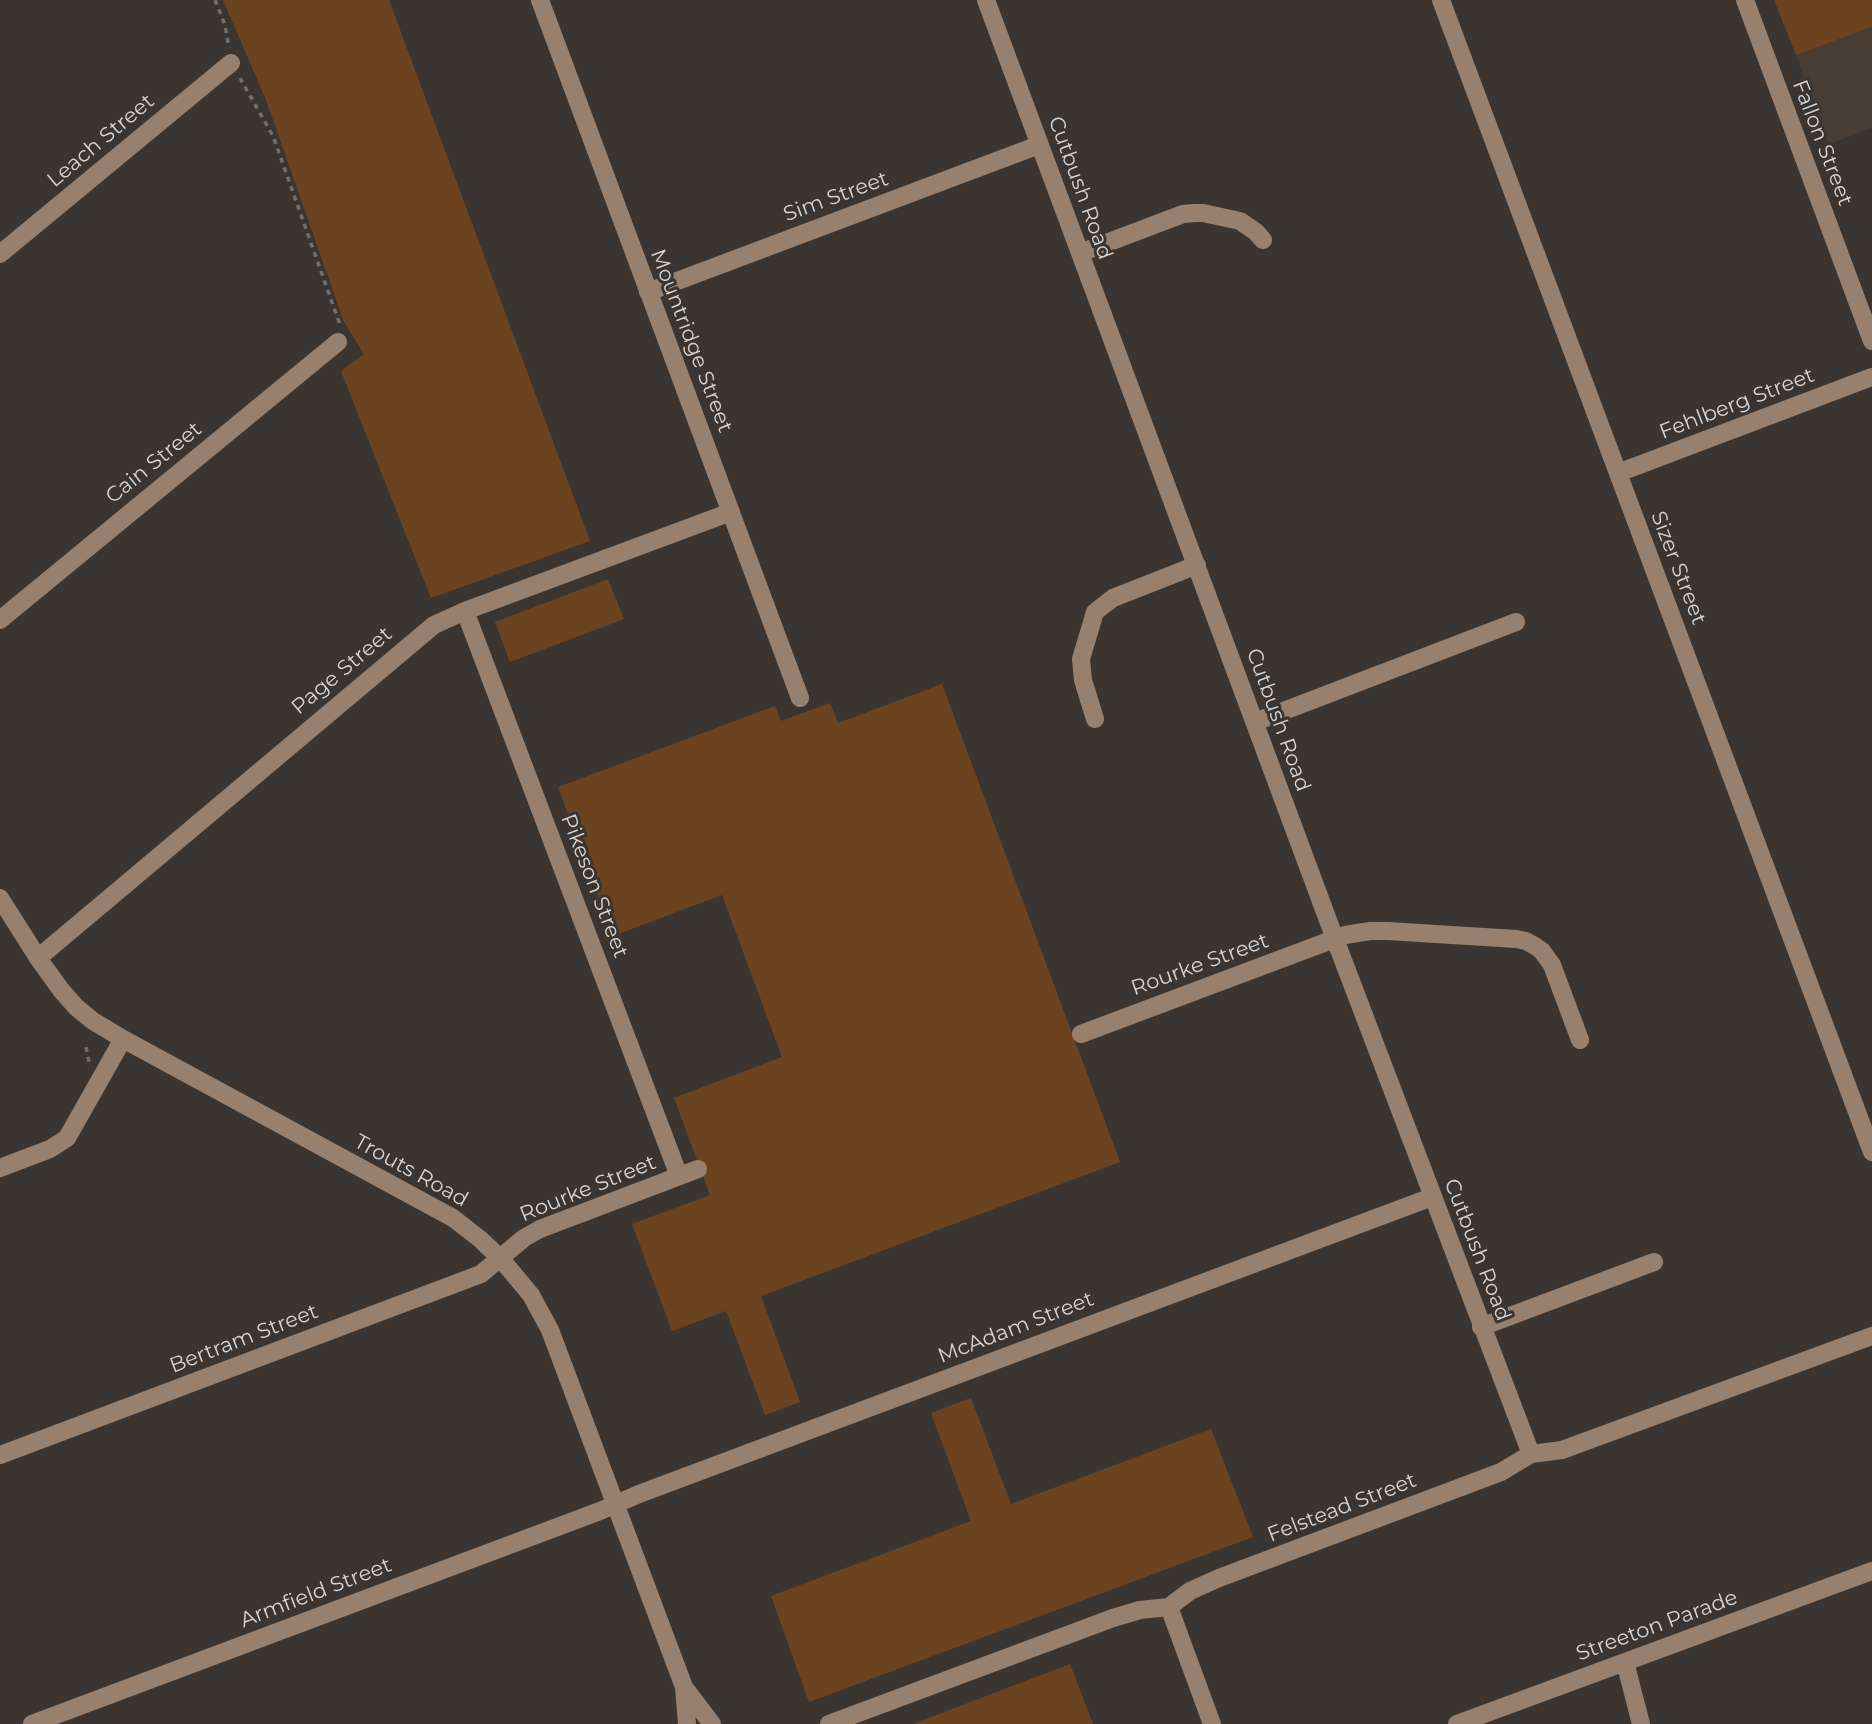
<!DOCTYPE html>
<style>
body{margin:0}
canvas{display:block;background:#3b3532}
</style>
<canvas width="1872" height="1724"></canvas>
<script>
const ctx = document.querySelector('canvas').getContext('2d');
ctx.lineJoin = 'round';
function paint(path, color) { ctx.fillStyle = color; ctx.fill(path, 'evenodd'); }
const shape = rows => new Path2D(rows.map(r => 'M' + r).join(''));
function strokePath(path, color, width, dash) { ctx.strokeStyle = color; ctx.lineWidth = width; ctx.lineCap = dash ? 'butt' : 'round'; ctx.setLineDash(dash || []); ctx.stroke(path); }
function write(font, color, halo, rows, align = 'center') {
  ctx.font = font + ' Montserrat,sans-serif'; ctx.lineWidth = 6; ctx.setLineDash([]); ctx.textBaseline = 'middle'; ctx.strokeStyle = halo; ctx.fillStyle = color; for (const [text, x, y, turn = 0] of rows) {
    ctx.save(); ctx.translate(x, y); ctx.rotate((+turn || 0) * Math.PI / 180); ctx.textAlign = isNaN(turn) ? turn : align; if (halo) ctx.strokeText(text, 0, 0); ctx.fillText(text, 0, 0); ctx.restore();
  }
}
paint(shape([
 [1872,27,1872,128,1829,144,1796,55]
]), '#473d35');
paint(shape([
 [223,0,389,0,590,541,431,598,341,371,364,354,344,322,266,100],
 [1774,0,1872,0,1872,27,1796,55],
 [608,579,624,619,510,662,495,622],
 [942,684,1120,1162,761,1296,800,1402,765,1415,726,1311,672,1331,632,1224,710,1195,674,1098,782,1057,722,895,613,936,558,787,775,706,781,721,830,703,838,723],
 [971,1398,1011,1504,1211,1429,1253,1537,809,1702,771,1596,971,1521,931,1413],
 [1070,1664,1093,1724,913,1724]
]), '#6c4321');
strokePath(shape([
 [215,0,225,25,229,48],
 [240,78,273,136,339,322,339,327],
 [86,1047,89,1062]
]), '#736e6b', 3.5, [5, 5]);
strokePath(shape([
 [540,0,800,698],
 [986,0,1335,939,1531,1454],
 [1441,0,1872,1152],
 [1745,0,1872,341],
 [1080,253,1183,214,1194,213,1203,213,1240,221,1256,232,1263,240],
 [0,254,231,63],
 [648,292,1039,145],
 [1618,473,1872,377],
 [465,611,679,1176],
 [0,620,338,342],
 [1095,719,1083,680,1081,659,1095,612,1113,598,1197,565],
 [1255,722,1516,622],
 [0,898,38,958,61,990,76,1007,93,1021,123,1039,453,1218,480,1239,501,1259,531,1295,550,1330,684,1687,687,1724],
 [38,958,434,625,465,611,731,512],
 [1081,1034,1345,935,1370,931,1388,931,1516,939,1526,941,1535,946,1542,951,1552,965,1580,1040],
 [0,1168,50,1149,67,1138,123,1039],
 [1481,1327,1654,1262],
 [0,1455,481,1274,524,1238,540,1229,698,1169],
 [1169,1607,1212,1724],
 [1625,1662,1641,1724],
 [684,1687,712,1724],
 [32,1724,600,1511,639,1494,1432,1197],
 [829,1724,1113,1618,1140,1610,1169,1607,1190,1591,1219,1578,1501,1472,1531,1454,1562,1450,1872,1336],
 [1457,1724,1872,1571]
]), '#98806e', 18);
write('21px', '#d7d4d2', '#3b3532', [
 ["Leach Street",101,141,-40],
 ["Fallon Street",1822,143,69],
 ["Cutbush Road",1080,188,70],
 ["Sim Street",836,197,-20],
 ["Mountridge Street",691,341,69],
 ["Fehlberg Street",1737,404,-21],
 ["Cain Street",154,463,-39],
 ["Sizer Street",1678,568,69],
 ["Page Street",342,671,-40],
 ["Cutbush Road",1278,720,70],
 ["Pikeson Street",594,886,69],
 ["Rourke Street",1200,965,-20],
 ["Trouts Road",411,1171,29],
 ["Rourke Street",588,1189,-22],
 ["Cutbush Road",1477,1250,69],
 ["McAdam Street",1016,1328,-21],
 ["Bertram Street",244,1339,-21],
 ["Felstead Street",1342,1508,-21],
 ["Armfield Street",316,1593,-21],
 ["Streeton Parade",1657,1626,-20]
]);
</script>
